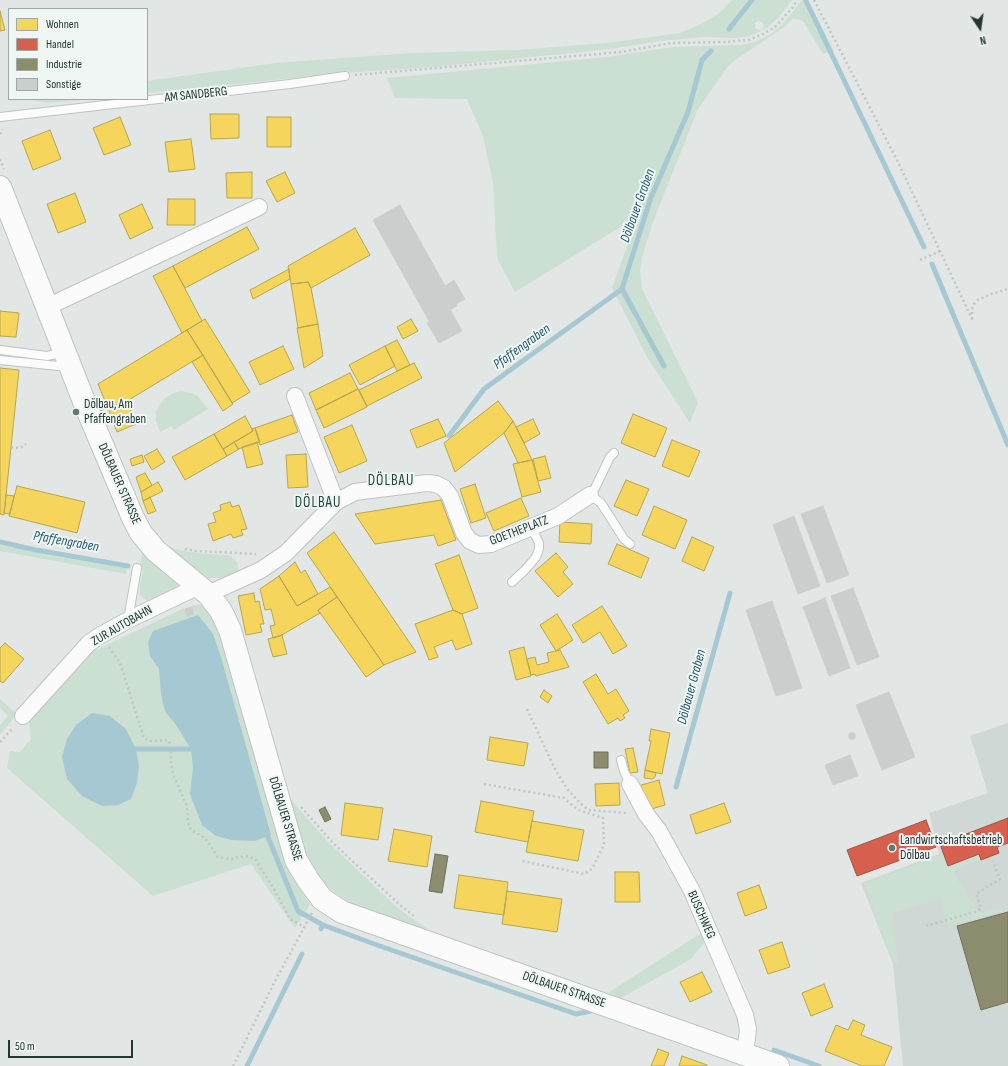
<!DOCTYPE html>
<meta charset="utf-8">
<style>
body{margin:0}
#map{position:relative;width:1008px;height:1066px;overflow:hidden;background:#e2e7e5;font-family:"Sofia Sans Condensed",sans-serif}
canvas{display:block}
.legend{position:absolute;left:8px;top:8px;width:140px;height:92px;box-sizing:border-box;background:#f0f6f4;border:1px solid #9eaaa7;margin:0;padding:5px 7px;list-style:none;font-size:12px;color:#223834}
.legend li{display:flex;align-items:center;gap:8px;height:20px}
.legend b{width:20px;border:1px solid #9eaaa7}
.north{position:absolute;left:960px;top:8px;width:40px;height:40px;-webkit-text-stroke:3px #f0f6f4;paint-order:stroke;rotate:167deg;font-size:11px;font-weight:700;line-height:16px;text-align:center;color:#223834}
.north::after{content:'';display:block;margin:auto;width:14px;height:18px;background:#223834;clip-path:polygon(50% 0,100% 100%,50% 72%,0 100%)}
.scale{position:absolute;left:8px;top:1040px;width:125px;height:18px;box-sizing:border-box;border:2px solid #223834;border-top:0;padding-left:5px;font-size:12px;line-height:14px;white-space:nowrap;color:#223834;-webkit-text-stroke:3px #f0f6f4;paint-order:stroke}
</style>
<div id="map">
<canvas width="1008" height="1066"></canvas>
<ul class="legend">
<li><b style="height:11px;background:#f6d55c"></b>Wohnen</li>
<li><b style="height:11px;background:#d6604d"></b>Handel</li>
<li><b style="height:11px;background:#8c8c6e"></b>Industrie</li>
<li><b style="height:11px;background:#cacecd"></b>Sonstige</li>
</ul>
<div class="north">N</div>
<div class="scale">50 m</div>
</div>
<script>
const ctx = document.querySelector('canvas').getContext('2d');
ctx.lineJoin = 'round';
function paint(path, color) { ctx.fillStyle = color; ctx.fill(path, 'evenodd'); }
const shape = rows => new Path2D(rows.map(r => 'M' + r).join(''));
function strokePath(path, color, width, dash) { ctx.strokeStyle = color; ctx.lineWidth = width; ctx.lineCap = dash ? 'butt' : 'round'; ctx.setLineDash(dash || []); ctx.stroke(path); }
function write(font, color, halo, rows, align = 'center') {
  ctx.font = font + ' "Sofia Sans Condensed",sans-serif'; ctx.lineWidth = 4; ctx.setLineDash([]); ctx.textBaseline = 'middle'; ctx.strokeStyle = halo; ctx.fillStyle = color; for (const [text, x, y, turn = 0] of rows) {
    ctx.save(); ctx.translate(x, y); ctx.rotate((+turn || 0) * Math.PI / 180); ctx.textAlign = isNaN(turn) ? turn : align; if (halo) ctx.strokeText(text, 0, 0); ctx.fillText(text, 0, 0); ctx.restore();
  }
}
paint(shape([
 [1008,723,1008,1066,903,1066,893,964,861,883,939,854,929,813,988,793,970,736]
]), '#d0d8d5');
paint(shape([
 [732,0,792,0,779,17,769,26,755,34,746,37,733,38,705,37,660,41,617,48,583,52,432,67,344,73,147,93,147,81,276,63,411,53,517,50,606,43,652,37,680,33,699,25,718,14],
 [758,21,762,22,764,25,762,30,758,30,755,28,755,23],
 [802,0,808,0,834,51,823,54,803,21,793,18,786,26,735,60,727,68,698,109,653,222,642,257,640,271,642,289,698,402,690,423,647,357,612,288,638,216,515,292,497,258,493,183,483,136,467,99,395,98,387,78,607,57,672,47,742,45,757,41,769,35,781,26],
 [35,99,90,99,48,103,35,101],
 [181,391,191,393,198,396,208,409,174,430,171,426,160,432,156,421,156,412,159,405,165,398,172,394],
 [163,543,175,549,189,552,231,556,237,562,239,573,222,578,207,578,201,576],
 [0,545,53,556,127,568,126,574,0,551],
 [143,547,176,579,178,585,175,591,154,600,147,601,140,595,140,584,143,570,140,567],
 [192,605,202,605,212,614,223,636,291,876,310,904,295,928,251,864,153,896,7,768,10,751,20,752,31,739,29,721,94,651,184,608,187,616,195,614],
 [0,699,17,714,0,735,0,725,8,716,0,708],
 [287,795,330,844,399,909,439,937,359,908,333,891,317,876,307,856],
 [979,854,981,860,954,870,957,879,980,913,1004,907,1004,911,948,926,941,899,892,913,898,963,894,964,864,884,942,855,948,866],
 [701,933,705,942,691,959,621,998,608,993]
]), '#ccdfd3');
paint(shape([
 [198,615,213,634,221,657,271,835,255,841,232,840,216,836,202,825,190,794,193,768,191,749,176,725,165,711,161,694,159,669,150,656,148,642,153,631],
 [92,713,110,716,126,729,136,749,139,766,137,783,131,799,118,805,102,806,82,796,67,779,62,757,67,739,76,725]
]), '#a6c8d2');
const homes = shape([
 [0,11,5,30,0,31,0,11],
 [210,114,239,114,239,138,211,139,210,114],
 [120,117,131,145,104,155,93,128,120,117],
 [267,117,291,117,291,147,267,147,267,117],
 [50,130,61,159,33,170,22,141,50,130],
 [191,139,195,169,169,172,165,142,191,139],
 [252,172,252,198,227,198,226,173,252,172],
 [285,172,295,193,277,202,266,181,285,172],
 [75,193,86,222,58,233,47,204,75,193],
 [168,199,195,199,195,225,167,225,168,199],
 [142,204,153,228,130,239,119,215,142,204],
 [247,227,259,249,185,288,173,266,247,227],
 [355,228,370,255,311,288,308,282,291,284,288,266,355,228],
 [173,266,202,321,182,333,153,276,173,266],
 [289,269,290,279,253,299,250,290,289,269],
 [308,282,311,288,318,324,298,328,291,284,308,282],
 [0,311,19,313,16,337,0,336,0,311],
 [205,319,250,392,232,403,187,330,205,319],
 [411,319,418,331,403,339,397,327,411,319],
 [318,324,323,356,304,368,297,328,318,324],
 [187,330,203,355,127,401,108,408,98,384,187,330],
 [397,340,410,365,397,371,385,346,397,340],
 [283,346,294,369,260,385,249,362,283,346],
 [385,346,395,366,360,385,349,365,385,346],
 [203,355,233,404,223,411,192,362,203,355],
 [414,363,422,378,367,406,359,390,414,363],
 [0,368,19,370,4,515,0,514,0,368],
 [350,373,358,389,316,410,309,393,350,373],
 [358,389,367,407,324,428,316,410,358,389],
 [100,399,104,409,100,411,96,400,100,399],
 [127,401,136,424,117,432,108,408,127,401],
 [498,401,513,421,504,433,455,472,444,443,498,401],
 [633,414,667,428,655,457,621,443,633,414],
 [292,415,298,432,260,445,255,428,292,415],
 [245,416,253,431,223,449,214,434,245,416],
 [438,419,446,436,417,448,410,430,438,419],
 [533,419,540,434,524,443,516,427,533,419],
 [513,421,524,443,532,460,518,463,504,433,513,421],
 [352,425,367,461,339,473,324,437,352,425],
 [255,428,260,442,238,449,234,442,253,431,252,429,255,428],
 [214,434,227,456,185,480,172,457,214,434],
 [672,440,700,451,689,477,662,466,672,440],
 [234,442,239,449,227,456,223,449,234,442],
 [257,442,263,464,247,468,242,447,257,442],
 [157,449,165,462,152,470,144,456,157,449],
 [306,454,308,487,288,488,286,455,306,454],
 [142,455,144,462,132,466,130,459,142,455],
 [545,456,551,478,538,481,533,459,545,456],
 [532,460,541,492,522,497,513,464,532,460],
 [145,473,152,485,141,492,136,477,145,473],
 [626,480,649,489,637,516,614,506,626,480],
 [158,482,163,491,143,501,141,492,158,482],
 [475,484,486,518,471,523,460,489,475,484],
 [17,486,85,502,77,533,9,516,17,486],
 [6,495,14,496,10,514,4,513,6,495],
 [150,497,156,511,148,514,143,501,150,497],
 [521,498,529,516,494,531,486,513,521,498],
 [441,500,456,540,438,546,434,535,375,544,355,514,441,500],
 [230,502,232,507,239,505,247,529,241,530,243,535,233,538,231,534,213,541,208,524,216,522,213,513,221,510,220,505,230,502],
 [654,506,687,520,675,549,642,535,654,506],
 [560,522,592,524,591,544,559,542,560,522],
 [334,532,416,652,384,665,307,553,334,532],
 [692,537,714,547,704,571,682,561,692,537],
 [617,544,649,558,641,578,608,564,617,544],
 [556,553,568,567,563,572,573,584,558,597,535,571,556,553],
 [459,555,478,608,462,614,453,610,435,564,459,555],
 [295,562,301,573,305,570,318,594,297,606,279,576,295,562],
 [279,576,297,606,330,587,337,597,318,610,320,613,280,636,273,638,270,626,275,625,271,609,265,610,260,589,279,576],
 [254,593,255,602,259,601,264,624,260,624,262,632,246,635,238,596,254,593],
 [337,597,384,665,366,677,318,610,337,597],
 [602,606,627,646,613,654,600,632,583,643,572,625,602,606],
 [453,610,462,614,472,644,456,650,452,640,434,647,438,657,429,660,415,624,453,610],
 [557,614,573,640,556,651,540,625,557,614],
 [282,635,287,654,273,657,268,639,282,635],
 [5,643,24,659,3,683,0,681,0,648,5,643],
 [524,647,531,676,516,680,509,651,524,647],
 [560,650,569,667,536,676,535,674,531,675,527,659,535,657,537,665,549,662,547,653,560,650],
 [596,674,608,694,616,689,629,711,623,715,625,718,620,721,618,718,608,724,583,682,596,674],
 [544,690,552,696,548,703,540,697,544,690],
 [651,729,670,733,662,774,645,770,651,741,649,741,651,729],
 [490,737,528,743,524,766,487,760,490,737],
 [633,748,638,772,630,773,625,749,633,748],
 [645,770,656,773,655,777,652,779,644,778,645,770],
 [659,780,665,805,648,810,638,786,659,780],
 [619,783,620,805,596,806,595,784,619,783],
 [481,801,534,811,528,842,475,832,481,801],
 [345,803,383,808,378,840,341,835,345,803],
 [724,803,731,822,696,834,690,815,724,803],
 [532,821,584,830,578,861,526,852,532,821],
 [394,829,432,836,427,867,388,861,394,829],
 [615,872,639,872,640,902,615,902,615,872],
 [459,875,508,882,504,915,454,908,459,875],
 [759,885,767,908,745,916,737,893,759,885],
 [507,891,562,899,557,932,502,924,507,891],
 [782,942,790,967,768,974,759,950,782,942],
 [702,972,712,992,690,1002,680,982,702,972],
 [824,984,833,1007,811,1016,802,993,824,984],
 [853,1020,865,1025,861,1035,892,1047,884,1066,862,1066,825,1051,836,1025,848,1030,853,1020],
 [658,1049,669,1053,664,1066,651,1066,658,1049],
 [682,1056,707,1065,707,1066,679,1066,682,1056]
]);
paint(homes, '#f6d55c');
strokePath(homes, '#b6a650', 1);
const shops = shape([
 [1008,818,1008,843,997,847,999,853,981,860,979,854,948,866,940,844,1008,818],
 [926,820,936,847,857,876,847,850,926,820]
]);
paint(shops, '#d6604d');
strokePath(shops, '#a05446', 1);
const industry = shape([
 [594,752,608,752,608,768,594,768,594,752],
 [325,807,331,819,325,822,319,810,325,807],
 [435,854,448,856,442,893,429,891,435,854],
 [1008,912,1008,1002,981,1010,957,926,1008,912]
]);
paint(industry, '#8c8c6e');
strokePath(industry, '#6c735d', 1);
strokePath(shape([
 [806,1,924,247],
 [729,29,752,0],
 [932,264,1008,445],
 [664,366,622,289,650,200,688,112,702,60,711,51],
 [449,436,484,389,622,289],
 [0,542,36,550,128,566],
 [136,749,191,749],
 [676,787,730,593],
 [268,837,298,911,323,925],
 [321,929,323,925,377,945,576,1014,591,1011],
 [774,1050,819,1066],
 [247,1066,302,954]
]), '#a6c8d2', 5);
const building = shape([
 [400,205,445,286,454,280,465,299,456,304,457,306,429,321,373,220,400,205],
 [450,309,462,331,439,343,427,323,450,309],
 [823,506,849,575,827,583,801,514,823,506],
 [794,516,820,586,798,594,773,525,794,516],
 [853,588,879,657,857,665,831,596,853,588],
 [825,598,850,668,829,676,803,607,825,598],
 [772,601,802,688,776,696,746,610,772,601],
 [192,607,194,614,187,616,185,609,192,607],
 [889,692,915,757,882,770,856,705,889,692],
 '848.5 736a3.5 3.5 0 1 1 7 0a3.5 3.5 0 1 1-7 0Z',
 [850,755,858,776,833,785,825,765,850,755]
]);
paint(building, '#cacecd');
strokePath(building, '#cbd0ce', 1);
const lane = shape([
 [0,117,290,84,345,76],
 [0,350,47,356,65,352],
 [0,360,68,367],
 [614,453,610,457,595,488,590,495,601,503,624,539,630,544],
 [512,582,525,570,536,557,539,549,539,543,531,527],
 [128,620,137,568],
 [621,760,624,771,630,784]
]);
const street = shape([
 [47,307,259,207],
 [295,396,336,502],
 [208,594,261,570,286,553,336,502,355,492,427,483,436,484,444,488,450,496,464,533,470,541,479,545,491,544,558,516,590,495],
 [23,716,89,643,101,635,128,620,199,586],
 [630,784,646,814,659,831,692,891,745,1015,748,1029,745,1055]
]);
const secondary = shape([
 [0,187,87,409,133,518,141,533,156,551,208,594,221,611,230,630,296,860,308,880,322,899,342,912,778,1066]
]);
strokePath(lane, '#bfc4c2', 10);
strokePath(street, '#bfc4c2', 18);
strokePath(secondary, '#bec5c2', 24);
strokePath(shape([
 [814,0,896,158,973,321],
 [355,75,621,52,671,43,724,42,749,40,763,34,775,27,793,7,797,0],
 [0,134,3,129],
 [0,159,4,169],
 [920,260,940,251],
 [972,319,972,309,974,304,978,300,991,294,1008,289],
 [11,447,20,448,26,444],
 [185,549,195,551,256,554],
 [109,647,120,663,144,738,149,741,168,740,171,745,171,761,173,774,187,806,188,822,191,830,205,838,218,857,230,859,246,856,255,859,274,889,290,919,304,927],
 [527,709,556,771,568,790,580,803,588,810,627,813],
 [0,742,13,728],
 [484,784,564,798,578,810,603,818,604,845,592,869,584,874,522,861],
 [301,807,333,843,401,906,414,916],
 [926,926,978,911,981,908,976,894,1000,879,993,861],
 [233,1066,275,981,312,913]
]), '#bfc7c5', 2.5, [2, 3]);
strokePath(lane, '#fbfbfb', 8);
strokePath(street, '#fbfbfb', 16);
strokePath(secondary, '#fbfbfb', 22);
for (const [x, y, r, color] of [
 [76,412,4,"#657572"],
 [892,848,4,"#657572"]
]) { const dot = new Path2D(); dot.arc(x, y, r, 0, 2 * Math.PI); ctx.fillStyle = color; ctx.fill(dot); strokePath(dot, '#f0f6f4', 1.5); }
write('13px', '#223834', '#f0f6f4', [
 ["AM SANDBERG",196,95,-6],
 ["DÖLBAUER STRASSE",119,484,66],
 ["GOETHEPLATZ",519,531,-21],
 ["ZUR AUTOBAHN",122,626,-30],
 ["DÖLBAUER STRASSE",285,819,73],
 ["BUSCHWEG",701,915,66],
 ["DÖLBAUER STRASSE",564,990,19]
]);
write('13px', '#223834', '#f0f6f4', [
 ["Dölbau, Am",84,405],
 ["Pfaffengraben",84,420],
 ["Landwirtschaftsbetrieb",900,841],
 ["Dölbau",900,856]
], 'left');
write('italic 14px', '#235a6d', '#f0f6f4', [
 ["Dölbauer Graben",638,206,-70],
 ["Pfaffengraben",522,347,-36],
 ["Pfaffengraben",66,542,10],
 ["Dölbauer Graben",692,687,-75]
]);
ctx.letterSpacing = '1px';
write('15px', '#204842', '#f0f6f4', [
 ["DÖLBAU",391,481],
 ["DÖLBAU",318,503]
]);
ctx.letterSpacing = '0px';
</script>
